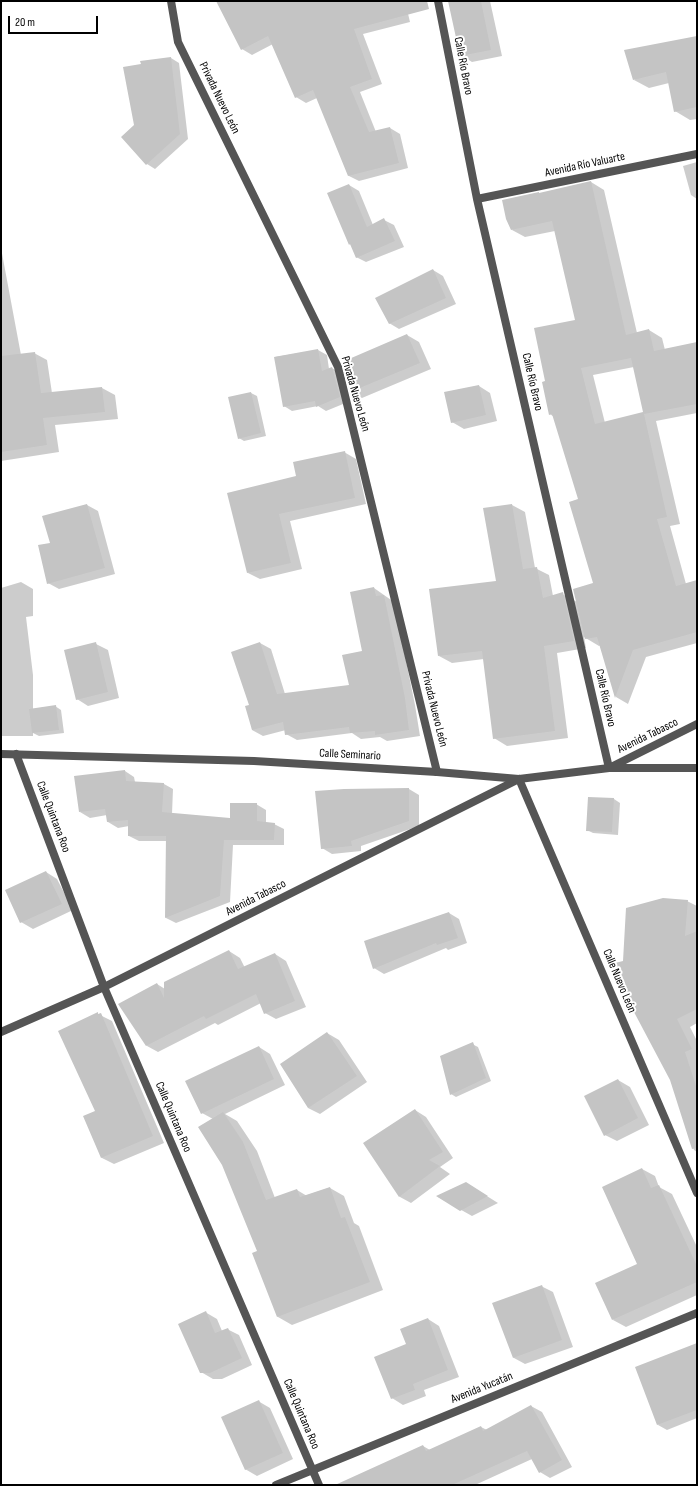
<!DOCTYPE html>
<meta charset="utf-8">
<style>
body{margin:0}
#map{position:relative;width:698px;height:1486px;overflow:hidden;background:#fff;font-family:"Sofia Sans Condensed",sans-serif}
canvas{display:block}
.frame{position:absolute;inset:0;border:2px solid #000;pointer-events:none}
.scale{position:absolute;left:8px;top:16px;width:90px;height:18px;box-sizing:border-box;border:2px solid #000;border-top:0;padding-left:5px;font-size:12px;line-height:14px;white-space:nowrap;color:#000;-webkit-text-stroke:3px #fff;paint-order:stroke}
</style>
<div id="map">
<canvas width="698" height="1486"></canvas>
<div class="frame"></div>
<div class="scale">20 m</div>
</div>
<script>
const ctx = document.querySelector('canvas').getContext('2d');
ctx.lineJoin = 'round';
function paint(path, color) { ctx.fillStyle = color; ctx.fill(path, 'evenodd'); }
const shape = rows => new Path2D(rows.map(r => 'M' + r).join(''));
function strokePath(path, color, width, dash) { ctx.strokeStyle = color; ctx.lineWidth = width; ctx.lineCap = dash ? 'butt' : 'round'; ctx.setLineDash(dash || []); ctx.stroke(path); }
function write(font, color, halo, rows, align = 'center') {
  ctx.font = font + ' "Sofia Sans Condensed",sans-serif'; ctx.lineWidth = 4; ctx.setLineDash([]); ctx.textBaseline = 'middle'; ctx.strokeStyle = halo; ctx.fillStyle = color; for (const [text, x, y, turn = 0] of rows) {
    ctx.save(); ctx.translate(x, y); ctx.rotate((+turn || 0) * Math.PI / 180); ctx.textAlign = isNaN(turn) ? turn : align; if (halo) ctx.strokeText(text, 0, 0); ctx.fillText(text, 0, 0); ctx.restore();
  }
}
paint(shape([
 [217,1,405,1,410,22,363,34,382,84,360,92,376,132,390,128,400,134,408,168,359,181,349,176,317,98,306,103,296,97,273,44,252,55,242,49],
 [449,1,490,1,502,56,472,62,461,55],
 [697,36,697,119,690,120,675,111,669,83,649,88,634,80],
 [171,58,179,63,188,139,155,169,147,164,135,126],
 [697,162,697,199,691,195,683,166],
 [591,182,604,190,637,333,649,330,662,338,665,350,697,343,697,413,656,421,680,524,670,526,686,584,697,581,697,643,646,657,628,704,616,697,601,645,599,646,584,637,586,648,557,653,568,738,507,746,494,738,484,659,452,663,439,656,497,582,512,505,525,512,535,568,549,575,553,596,562,594,577,602,594,584,579,500,554,417,550,414,546,382,576,321,555,231,525,237,512,230,540,194],
 [634,367,644,413,605,423,593,375],
 [349,185,359,191,373,225,384,220,394,225,404,247,366,262,356,257,352,245,350,244],
 [1,248,21,355,34,353,47,360,52,393,102,388,115,395,118,419,55,425,59,452,1,461],
 [433,270,443,276,456,304,399,329,389,323],
 [407,335,419,342,431,369,362,398,351,392,343,363],
 [318,350,327,355,329,369,332,368,340,373,348,402,326,411,318,406,292,411,284,406,275,357],
 [479,386,490,393,497,421,464,429,452,422],
 [251,393,257,396,266,436,244,441,239,438],
 [344,452,356,459,366,504,290,521,302,569,260,579,248,573,297,476],
 [87,505,98,511,115,574,59,589,48,583,51,544],
 [21,582,33,589,33,616,26,617,33,675,33,709,55,706,61,710,64,733,39,736,33,733,33,736,1,736,1,588],
 [374,588,394,602,415,705,420,736,387,741,380,737,361,739,352,733,297,740,286,734,286,730,263,736,252,730,250,706,260,643,271,649,285,694,350,686,363,652],
 [96,644,108,650,119,698,88,706,77,699],
 [125,771,134,777,135,782,164,784,173,789,172,814,231,820,256,804,266,810,266,823,274,824,284,829,284,845,233,845,230,902,176,923,166,918,167,841,139,841,129,836,129,826,118,828,108,822,107,815,90,818,80,812],
 [409,789,419,795,419,826,361,846,361,851,332,854,322,848],
 [589,798,614,799,620,803,618,835,593,833,587,830],
 [46,872,57,879,73,910,33,929,21,922],
 [687,901,697,906,697,1023,690,1027,697,1041,697,1152,694,1150,671,1080,624,961],
 [449,913,459,919,467,943,448,950,446,948,384,974,374,968],
 [229,951,240,958,245,968,275,954,286,961,306,1007,276,1019,265,1013,261,1003,218,1025,215,1023,158,1052,147,1046,157,984,165,989],
 [98,1014,112,1021,164,1143,114,1164,102,1158,85,1117,97,1112],
 [327,1033,339,1040,367,1082,320,1114,308,1108],
 [472,1044,478,1047,491,1081,456,1097,451,1094],
 [259,1047,270,1054,285,1085,225,1114,237,1121,257,1151,275,1198,297,1190,307,1196,330,1188,344,1196,354,1223,359,1226,383,1290,292,1325,278,1317,258,1251,213,1119,202,1113],
 [618,1080,630,1087,649,1125,617,1141,605,1135],
 [415,1110,426,1117,453,1158,440,1167,450,1174,411,1203,400,1197,365,1143],
 [642,1169,655,1176,659,1187,672,1194,697,1247,697,1295,626,1327,613,1320,638,1265],
 [466,1183,498,1203,472,1216,438,1197],
 [541,1286,553,1292,573,1347,525,1364,514,1358,494,1303],
 [205,1312,217,1319,222,1331,227,1329,239,1335,252,1365,222,1379,213,1379,201,1372],
 [428,1319,439,1326,459,1377,424,1390,426,1396,403,1405,392,1398,407,1345],
 [697,1348,697,1418,667,1430,658,1425],
 [258,1401,270,1408,293,1459,257,1476,245,1469],
 [531,1406,542,1412,572,1467,550,1478,540,1472,532,1459,475,1485,378,1485,423,1446,430,1450,481,1427,487,1430]
]), '#0003');
paint(shape([
 [216,1,427,1,429,9,354,29,372,79,350,87,369,132,390,127,399,163,348,176,313,90,295,98,268,36,241,50],
 [448,1,481,1,491,50,460,56],
 [697,36,697,107,674,112,666,72,633,80,624,50],
 [171,57,180,134,146,165,121,137,134,125,123,67,141,64,140,61],
 [591,181,626,335,649,329,654,351,697,342,697,404,644,414,667,517,657,519,676,586,697,580,697,632,633,650,615,698,597,637,585,639,573,589,593,583,569,502,578,499,552,414,549,415,542,382,545,381,534,328,575,320,552,221,511,230,506,219,502,200,539,192,539,193],
 [631,358,643,412,595,424,581,368],
 [349,184,367,227,384,218,395,241,356,258,350,244,349,245,327,193],
 [433,269,446,298,389,324,375,298],
 [407,334,420,363,350,392,342,362],
 [318,349,322,371,332,367,340,397,316,407,315,401,283,407,274,357],
 [35,352,41,393,102,387,105,412,43,418,47,445,1,452,1,356],
 [479,385,486,415,451,423,444,392],
 [251,392,261,433,238,439,228,397],
 [345,451,355,498,279,514,291,563,247,573,227,493,296,476,293,462],
 [87,504,105,568,47,584,38,545,50,543,42,516],
 [512,504,523,569,537,567,543,598,563,592,574,641,544,646,555,731,493,739,482,651,438,656,429,589,496,581,483,508],
 [374,587,376,596,384,595,405,698,409,730,375,735,375,731,350,733,349,727,285,735,283,722,252,730,245,706,249,705,231,652,260,642,277,694,349,685,342,655,362,651,350,592],
 [96,642,108,692,76,700,64,650],
 [56,705,59,730,32,733,29,709],
 [125,770,126,781,164,783,162,812,230,818,230,803,257,803,257,821,275,823,274,840,224,840,220,896,165,918,166,836,128,836,128,820,107,822,105,809,79,812,74,776],
 [409,788,409,821,351,841,352,846,321,849,315,791,344,789],
 [588,797,614,798,612,832,586,831],
 [46,871,62,904,20,923,5,890],
 [663,898,688,900,685,936,697,931,697,1009,677,1019,692,1049,685,1052,697,1089,697,1148,692,1149,670,1080,634,1012,615,963,623,961,626,908],
 [449,912,458,938,437,945,436,943,373,969,364,941],
 [229,950,238,969,275,953,295,1001,264,1014,256,994,206,1019,204,1016,146,1046,118,1004,157,983,164,998,164,982],
 [98,1012,98,1014,101,1013,153,1136,101,1158,83,1116,95,1111,58,1031],
 [327,1032,357,1076,308,1108,280,1064],
 [473,1042,486,1078,450,1095,440,1056],
 [259,1046,274,1079,201,1114,185,1081],
 [618,1079,638,1118,604,1136,584,1096],
 [415,1109,443,1152,429,1160,440,1166,399,1197,363,1143],
 [223,1112,243,1142,266,1200,297,1189,300,1197,330,1187,341,1218,345,1217,370,1282,277,1317,252,1253,257,1251,222,1165,198,1127],
 [642,1168,651,1188,659,1185,697,1266,697,1282,612,1320,595,1283,637,1264,602,1187],
 [466,1182,488,1196,460,1211,436,1196],
 [542,1285,562,1340,513,1358,492,1303],
 [206,1311,215,1333,228,1328,242,1358,210,1373,200,1373,178,1324],
 [428,1318,448,1370,413,1384,415,1390,391,1399,374,1357,406,1344,400,1329],
 [697,1343,697,1410,657,1425,635,1367],
 [259,1400,283,1453,245,1470,221,1417],
 [531,1405,562,1460,539,1473,527,1451,452,1485,335,1485,423,1445,426,1451,481,1426,483,1431]
]), '#c4c4c4');
strokePath(shape([
 [171,1,178,42,338,367,437,772],
 [438,1,477,199,609,768,697,724],
 [477,199,697,154],
 [16,754,104,987,319,1485],
 [1,1032,104,987,519,779,697,1193],
 [276,1485,697,1313]
]), '#555', 8);
strokePath(shape([
 [1,754,254,761,437,772,519,779,609,768,697,768]
]), '#555', 8);
write('12px', '#000', '#fff', [
 ["Calle Río Bravo",463,66,79],
 ["Privada Nuevo León",219,98,64],
 ["Avenida Río Valuarte",585,165,-12],
 ["Calle Río Bravo",532,382,77],
 ["Privada Nuevo León",355,394,74],
 ["Calle Río Bravo",605,698,77],
 ["Privada Nuevo León",434,709,76],
 ["Avenida Tabasco",648,736,-26],
 ["Calle Seminario",350,755,3],
 ["Calle Quintana Roo",53,817,69],
 ["Avenida Tabasco",256,898,-27],
 ["Calle Nuevo León",619,981,67],
 ["Calle Quintana Roo",173,1117,67],
 ["Avenida Yucatán",482,1388,-22],
 ["Calle Quintana Roo",301,1414,67]
]);
</script>
